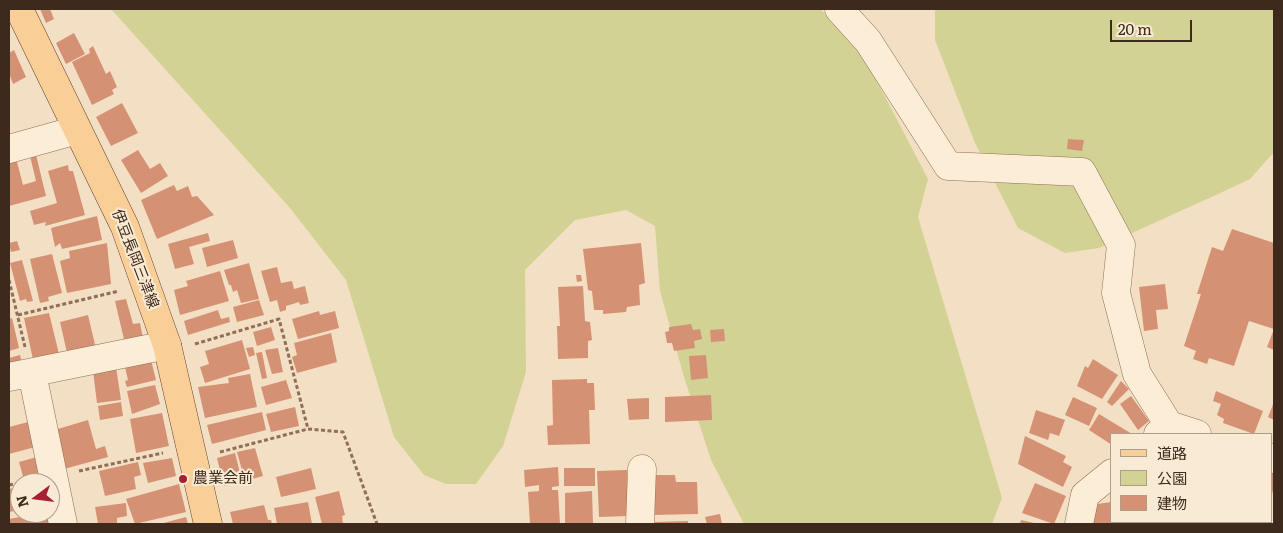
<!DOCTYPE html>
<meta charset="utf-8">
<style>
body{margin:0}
#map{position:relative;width:1283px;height:533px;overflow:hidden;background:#f3dfc3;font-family:Literata,"Noto Sans JP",serif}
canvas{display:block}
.frame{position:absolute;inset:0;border:10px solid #3e291d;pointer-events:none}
.legend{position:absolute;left:1110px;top:433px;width:162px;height:90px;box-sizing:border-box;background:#f9ead3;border:1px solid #ae9d8a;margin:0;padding:6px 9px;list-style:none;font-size:15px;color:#3e291d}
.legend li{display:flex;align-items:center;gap:10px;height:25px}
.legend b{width:25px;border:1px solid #ae9d8a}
.north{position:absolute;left:10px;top:473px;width:50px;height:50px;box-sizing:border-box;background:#f9ead3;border:1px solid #ae9d8a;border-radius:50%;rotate:255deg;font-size:14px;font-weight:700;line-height:20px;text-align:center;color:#3e291d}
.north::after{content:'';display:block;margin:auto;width:18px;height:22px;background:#a62031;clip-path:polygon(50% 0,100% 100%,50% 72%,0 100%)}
.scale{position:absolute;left:1110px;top:20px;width:82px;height:22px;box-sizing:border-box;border:2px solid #3e291d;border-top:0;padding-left:6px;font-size:15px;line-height:18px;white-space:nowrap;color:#3e291d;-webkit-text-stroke:4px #f9ead3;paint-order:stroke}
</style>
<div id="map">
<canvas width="1283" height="533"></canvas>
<div class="frame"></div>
<ul class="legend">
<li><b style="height:6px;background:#facf97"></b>道路</li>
<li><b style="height:14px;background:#d3d295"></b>公園</li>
<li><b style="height:14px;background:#d59174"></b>建物</li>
</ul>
<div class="north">N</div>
<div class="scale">20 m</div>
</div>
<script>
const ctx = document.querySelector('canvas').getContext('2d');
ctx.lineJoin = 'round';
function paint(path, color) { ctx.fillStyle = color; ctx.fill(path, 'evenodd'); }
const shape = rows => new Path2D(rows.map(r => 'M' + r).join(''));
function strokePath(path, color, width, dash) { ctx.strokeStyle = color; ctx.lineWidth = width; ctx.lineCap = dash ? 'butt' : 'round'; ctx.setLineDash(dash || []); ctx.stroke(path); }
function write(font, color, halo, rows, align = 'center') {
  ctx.font = font + ' Literata,"Noto Sans JP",serif'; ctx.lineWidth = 4; ctx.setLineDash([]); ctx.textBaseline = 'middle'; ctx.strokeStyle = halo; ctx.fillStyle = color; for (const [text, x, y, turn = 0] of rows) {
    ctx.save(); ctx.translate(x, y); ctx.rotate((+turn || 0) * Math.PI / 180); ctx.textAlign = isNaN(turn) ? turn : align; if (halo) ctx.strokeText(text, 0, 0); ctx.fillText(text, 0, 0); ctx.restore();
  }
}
paint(shape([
 [111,9,820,9,857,43,928,179,918,217,1002,498,992,524,744,524,711,460,684,377,660,291,655,226,626,210,575,220,525,270,526,372,503,446,476,484,446,484,424,475,394,437,346,280,290,208],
 [935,9,1274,9,1274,152,1250,179,1218,194,1099,248,1065,253,1018,228,975,143,935,40]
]), '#d3d295');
paint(shape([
 [40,9,50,9,54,19,46,23],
 [74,33,85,54,66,64,56,43],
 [93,46,106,74,110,71,117,87,112,90,114,94,92,105,72,62,90,53,89,49],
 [14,50,26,77,13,84,9,73,9,53],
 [122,103,138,133,111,146,96,117],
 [1068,139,1084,140,1082,151,1067,149],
 [138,150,150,169,160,163,168,176,141,193,121,160],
 [36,155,46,196,9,206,9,160,16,158,23,185,36,181,30,156],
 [68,165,69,171,73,171,85,215,45,226,46,222,34,225,30,211,57,203,48,171],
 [174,185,177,191,188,186,192,197,197,196,214,215,157,239,141,200],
 [97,216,102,240,62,249,60,243,55,247,51,228],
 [1232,229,1274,243,1274,350,1267,347,1274,329,1249,321,1234,366,1209,358,1207,364,1193,359,1196,351,1184,346,1201,294,1197,294,1212,247,1223,251],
 [208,233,210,241,189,247,194,264,175,269,168,244],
 [233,240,238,258,207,267,202,248],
 [17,241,20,250,11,252,9,243],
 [107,243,111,284,67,293,60,261,70,258,69,251],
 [641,243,645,283,639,285,640,305,627,307,626,312,603,314,603,310,594,310,592,291,588,290,583,249],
 [52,254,62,293,48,297,49,301,40,303,30,259],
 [22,260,33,301,27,302,26,299,20,301,10,263],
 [249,263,259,299,241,303,237,290,233,292,231,285,229,285,224,270],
 [277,267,281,283,292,281,294,289,305,286,309,303,300,305,299,302,286,306,286,310,280,312,277,300,270,302,261,271],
 [220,271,229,301,180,315,174,290,188,286,186,281],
 [576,275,581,275,582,281,577,282],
 [1165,284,1168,309,1156,310,1158,329,1144,331,1139,287],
 [583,286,585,321,590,322,592,340,588,341,588,358,558,359,557,326,560,326,558,287],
 [126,299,133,324,140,323,144,343,126,348,115,301],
 [259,300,264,315,237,322,233,307],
 [218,310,221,319,229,317,230,322,188,335,184,321],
 [319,311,320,315,335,311,339,328,298,339,292,319],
 [49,313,60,358,34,364,24,318],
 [88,315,96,349,68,357,60,322],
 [12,318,19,348,9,351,9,319],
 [691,324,693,330,700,329,702,339,694,341,695,348,674,351,672,343,667,343,665,332,669,331,669,327],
 [271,327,275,340,257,346,253,332],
 [724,329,725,341,711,342,710,330],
 [331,333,337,362,297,373,292,357,297,355,294,343],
 [242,340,250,369,205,383,200,367,209,364,205,351],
 [253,347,255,355,249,357,246,348],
 [278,348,283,372,272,374,265,350],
 [262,352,267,378,262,379,256,353],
 [20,355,23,367,9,370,9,358],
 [706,355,708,378,691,380,689,356],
 [150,356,156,380,127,387,125,381,128,380,124,363],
 [1093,359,1118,375,1102,399,1077,386,1085,366,1088,368],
 [116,367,121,400,97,403,93,371],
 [250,374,257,407,205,418,198,387,229,383,228,378],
 [587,379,587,383,594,383,595,410,589,410,590,444,548,445,547,426,553,425,552,380],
 [286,380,292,398,266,405,261,387],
 [1121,381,1129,389,1112,406,1107,402],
 [155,385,160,404,132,414,127,391],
 [1216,391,1263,411,1254,434,1223,423,1224,419,1217,415,1221,404,1213,401],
 [711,395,712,420,665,422,665,397],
 [1131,396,1149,421,1138,430,1120,404],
 [1073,397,1097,408,1089,426,1065,415],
 [649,398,649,419,629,420,627,399],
 [121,402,123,416,100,420,98,406],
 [1274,402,1274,420,1268,417],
 [295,407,299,426,271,432,266,414],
 [1036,410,1065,420,1059,436,1050,433,1048,440,1029,433],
 [262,412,266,430,212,444,207,425],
 [162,413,169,446,136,453,130,419],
 [1099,414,1132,434,1112,434,1112,445,1089,430],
 [88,420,96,449,105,446,108,457,64,469,51,431],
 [32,421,39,446,9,454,9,427],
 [1025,436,1066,456,1063,462,1072,467,1063,487,1018,464],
 [255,448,263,476,245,481,237,452],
 [235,453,242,481,224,486,217,458],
 [37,457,41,476,24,480,19,462],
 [172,458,176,476,148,483,143,463],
 [138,462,141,475,134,477,136,489,105,496,99,471],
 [558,467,559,486,552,487,552,490,558,490,560,524,530,524,528,492,539,491,539,485,525,487,524,470],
 [1272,467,1274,468,1274,487,1272,494],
 [311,468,316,489,281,497,276,477],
 [564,468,595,468,595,486,564,486],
 [627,470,628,516,599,517,597,471],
 [654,475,675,475,676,482,697,482,698,514,654,515],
 [1035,483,1066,496,1054,524,1022,513],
 [179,484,186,512,135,524,126,499],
 [20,487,20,510,9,512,9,489],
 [339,491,345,515,342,516,343,524,322,524,315,497],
 [592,491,593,524,565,524,565,493],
 [308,502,312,524,277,524,274,508],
 [1112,502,1112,522,1155,522,1155,524,1091,524,1089,505],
 [126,503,127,516,117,518,117,524,98,524,95,507],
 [264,505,268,520,271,520,272,524,233,524,230,512],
 [42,513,48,513,50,524,9,524,9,519],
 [720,514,722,524,707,524,705,517],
 [186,517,188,524,160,524],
 [1021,520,1034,523,1034,524,1020,524],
 [688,521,688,524,655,524,655,522]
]), '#d59174');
const minor = shape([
 [839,9,868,41,948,166,1082,172,1121,245,1116,293,1137,374,1169,425,1158,434],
 [9,149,77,130],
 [32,373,63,524],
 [9,377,167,345],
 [1169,425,1197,434],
 [1272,458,1274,459],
 [640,524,642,469],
 [1079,524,1085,495,1112,473]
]);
const major = shape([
 [19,9,125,227,167,345,208,524]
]);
strokePath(minor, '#906e57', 29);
strokePath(major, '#5d3d2c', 29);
strokePath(shape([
 [9,280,25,347],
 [18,315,119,291],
 [195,344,279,319,308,429],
 [220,452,308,429,343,432,377,524],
 [79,471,163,453],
 [9,485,26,482],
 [1214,524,1215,522]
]), '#906e57', 3, [4, 2.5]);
strokePath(minor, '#fcedd7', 28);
strokePath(major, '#facf97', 28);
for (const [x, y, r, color] of [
 [183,479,5,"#a62031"]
]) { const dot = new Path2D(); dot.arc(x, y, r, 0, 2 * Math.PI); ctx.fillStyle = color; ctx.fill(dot); strokePath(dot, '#f9ead3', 2); }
write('15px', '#3e291d', '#f9ead3', [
 ["伊豆長岡三津線",135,259,69]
]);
write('15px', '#3e291d', '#f9ead3', [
 ["農業会前",193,479]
], 'left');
</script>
